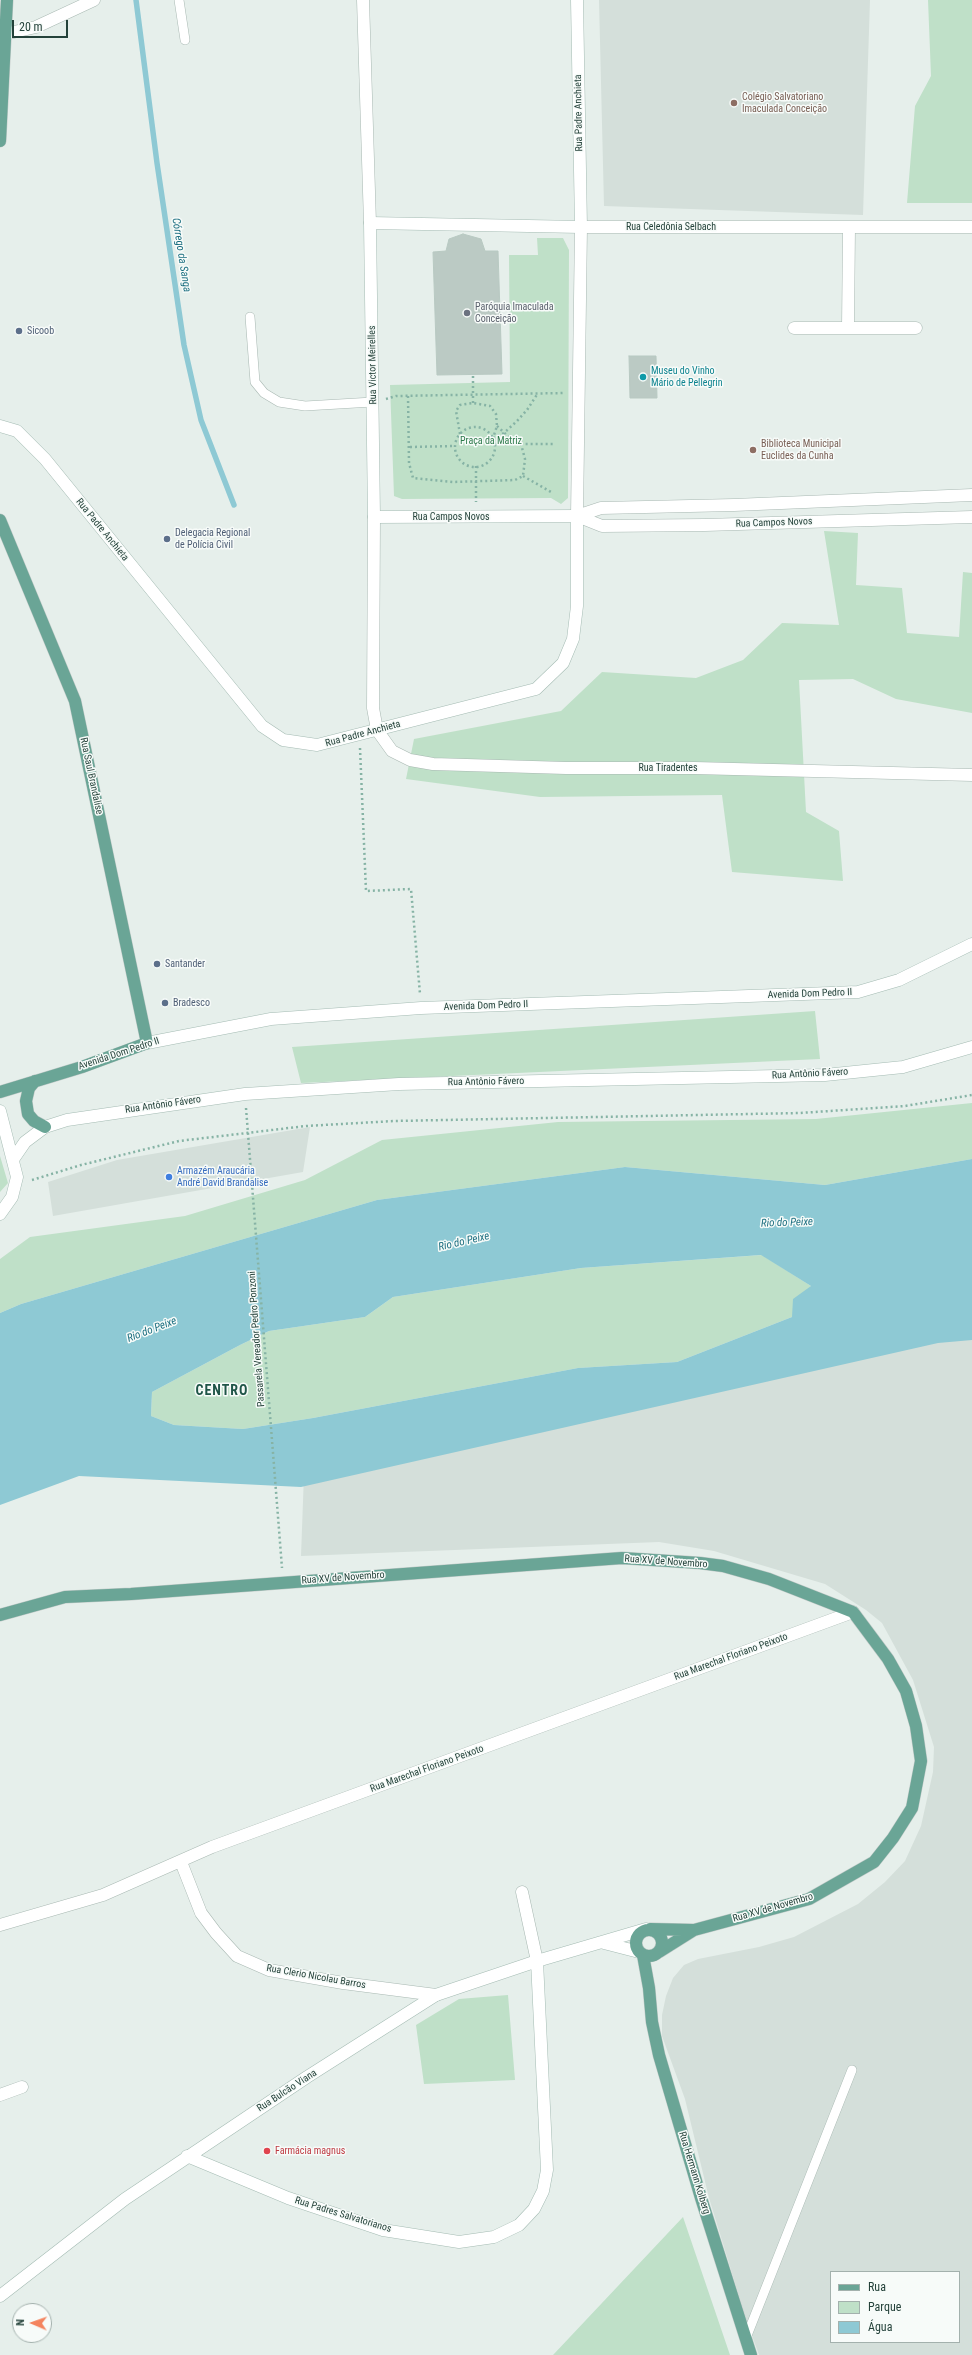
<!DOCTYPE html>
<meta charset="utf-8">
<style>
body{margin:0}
#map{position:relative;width:972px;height:2355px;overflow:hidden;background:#e6efeb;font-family:"Roboto Condensed",sans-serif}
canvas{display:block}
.legend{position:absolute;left:830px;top:2271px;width:130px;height:72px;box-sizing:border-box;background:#f7fbf9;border:1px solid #a3b1ad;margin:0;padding:5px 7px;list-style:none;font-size:12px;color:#24423a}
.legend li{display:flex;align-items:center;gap:8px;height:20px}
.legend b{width:20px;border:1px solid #a3b1ad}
.north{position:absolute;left:12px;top:2303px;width:40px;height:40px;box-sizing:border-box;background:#f7fbf9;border:1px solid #a3b1ad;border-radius:50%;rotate:272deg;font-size:11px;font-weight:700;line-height:16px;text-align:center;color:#24423a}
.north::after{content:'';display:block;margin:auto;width:14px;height:18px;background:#f4845f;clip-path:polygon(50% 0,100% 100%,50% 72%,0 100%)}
.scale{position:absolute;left:12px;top:20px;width:56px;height:18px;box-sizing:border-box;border:2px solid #24423a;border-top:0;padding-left:5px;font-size:12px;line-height:14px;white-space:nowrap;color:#24423a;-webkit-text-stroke:3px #f7fbf9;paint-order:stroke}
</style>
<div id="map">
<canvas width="972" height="2355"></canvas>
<ul class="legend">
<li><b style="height:5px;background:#6aa596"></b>Rua</li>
<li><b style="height:11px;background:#bfe0c8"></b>Parque</li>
<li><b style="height:11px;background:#8ec9d4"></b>Água</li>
</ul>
<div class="north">N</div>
<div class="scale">20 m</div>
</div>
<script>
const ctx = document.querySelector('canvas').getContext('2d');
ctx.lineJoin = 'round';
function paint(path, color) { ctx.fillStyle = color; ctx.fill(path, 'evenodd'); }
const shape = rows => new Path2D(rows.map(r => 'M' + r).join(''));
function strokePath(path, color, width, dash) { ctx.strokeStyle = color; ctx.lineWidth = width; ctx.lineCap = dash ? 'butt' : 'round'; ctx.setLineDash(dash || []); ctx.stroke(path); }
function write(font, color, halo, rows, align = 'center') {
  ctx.font = font + ' "Roboto Condensed",sans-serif'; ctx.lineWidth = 3; ctx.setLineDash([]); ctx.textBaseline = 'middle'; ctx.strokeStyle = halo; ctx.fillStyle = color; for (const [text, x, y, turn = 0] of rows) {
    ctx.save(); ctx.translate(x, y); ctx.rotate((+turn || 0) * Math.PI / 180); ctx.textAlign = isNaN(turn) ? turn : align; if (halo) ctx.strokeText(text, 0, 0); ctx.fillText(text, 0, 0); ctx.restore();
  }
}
paint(shape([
 [599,0,870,0,863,215,604,206],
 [310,1127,303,1172,53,1216,48,1182,117,1160],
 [972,1314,972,2355,759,2355,746,2319,709,2198,685,2099,662,2036,662,2015,666,1996,673,1978,684,1965,698,1959,759,1947,794,1937,858,1904,885,1882,905,1861,921,1826,933,1772,934,1747,913,1680,882,1623,866,1610,825,1584,714,1551,659,1542,301,1556,304,1474],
 [831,2272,959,2272,959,2342,831,2342]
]), '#d4dfda');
paint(shape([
 [928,0,972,0,972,203,907,203,915,106,931,76],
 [537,238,563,238,569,250,568,498,561,504,551,498,402,499,394,496,390,385,510,382,509,255,538,255],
 [824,531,858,533,856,585,902,588,907,633,959,637,963,572,972,573,972,713,896,699,853,679,799,680,806,812,839,831,843,881,732,872,722,795,540,797,406,779,414,739,561,711,602,672,696,678,743,660,782,623,839,625],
 [815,1011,820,1059,301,1083,292,1047],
 [972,1103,972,1159,825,1185,625,1167,377,1200,21,1304,0,1313,0,1259,30,1237,185,1216,305,1180,382,1140,558,1122,816,1119],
 [0,1156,8,1183,0,1192],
 [762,1255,811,1286,792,1317,677,1362,578,1368,313,1418,243,1429,174,1425,151,1416,152,1392,240,1345,269,1331,365,1317,393,1297,581,1268],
 [508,1995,515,2080,424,2084,416,2025,459,1999],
 [683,2217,730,2355,553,2355]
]), '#bfe0c8');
paint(shape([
 [972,1159,972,1340,938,1343,301,1487,79,1476,0,1505,0,1313,21,1304,377,1200,625,1167,825,1185],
 [761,1255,811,1286,793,1299,792,1317,677,1362,578,1368,313,1418,243,1429,174,1425,151,1416,152,1392,240,1345,269,1331,365,1317,393,1297,581,1268]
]), '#8ec9d4');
strokePath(shape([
 [136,0,157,163,184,345,201,420,234,505]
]), '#8ec9d4', 5.5);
const building = shape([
 [463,234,481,239,485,251,498,251,502,374,437,375,433,252,446,251,449,239,463,234],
 [629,356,656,356,657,398,630,398,629,356]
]);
paint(building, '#bbcac4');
strokePath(building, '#b8c9c2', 1);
const lane = shape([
 [179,0,185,40],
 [250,317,255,382,264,393,279,402,305,406,373,402],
 [746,2338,852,2070]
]);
const street = shape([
 [363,0,370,223],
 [5,34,36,27,94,0],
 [794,328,916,328],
 [848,328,849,227],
 [577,516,581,227,972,227],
 [577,516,602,526,705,525,972,517],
 [577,516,601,508,734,505,972,495],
 [374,517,373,708,377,730,392,751,410,760,433,764,566,768,694,768,972,775],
 [181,1862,201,1913,216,1933,237,1956,269,1970,343,1983,436,1995],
 [522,1892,537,1961],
 [0,1925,103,1895,212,1847,853,1612],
 [0,2095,22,2087]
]);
const secondary = shape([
 [0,426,17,431,45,459,262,726,283,740,317,745,536,689,563,663,573,639,577,606,577,516,374,517,370,223,581,227,577,0],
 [147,1043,271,1019,421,1008,858,992,899,980,972,944],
 [0,1111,17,1177,12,1197,0,1214],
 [14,1158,25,1142,45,1127,67,1120,245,1094,399,1084,825,1075,903,1067,972,1047],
 [604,1943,639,1952],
 [187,2156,288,2198,383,2230,459,2242,494,2237,519,2225,534,2209,543,2191,547,2170,537,1961],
 [0,2296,125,2199,307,2077,436,1995,537,1961,646,1929]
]);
const primary = shape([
 [0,141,7,0],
 [0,520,75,701,147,1043,82,1067,0,1092],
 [35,1081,29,1088,26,1101,28,1114,34,1121,45,1127],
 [0,1615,65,1597,131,1594,622,1558,700,1563,723,1566,769,1579,853,1612,888,1659,906,1691,916,1726,921,1761,912,1808,893,1838,874,1862,809,1899,694,1930,650,1929],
 '636 1943a13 13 0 1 1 26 0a13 13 0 1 1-26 0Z',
 [659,1952,694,1930],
 [643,1955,649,1988,652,2022,659,2055,701,2198,751,2355]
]);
strokePath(lane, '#a8b8b2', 10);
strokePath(street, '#a8b8b2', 13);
strokePath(secondary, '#a4bbb3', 13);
strokePath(primary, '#c2cac8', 13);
strokePath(shape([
 [408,396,409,463,413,478,453,482,515,480,523,476,525,459,521,444,495,444],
 [386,399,396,396,565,393],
 [473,403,473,374],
 [497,426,512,440,521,444,555,444],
 '455 447a20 20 0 1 1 40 0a20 20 0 1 1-40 0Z',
 [460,434,456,411,460,405,473,403,490,406,496,414,497,426,493,438],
 [493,438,504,433,517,421,527,410,538,393],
 [410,447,455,446],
 [476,466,476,502],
 [523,476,551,492],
 [360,748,366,891,411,889,420,994],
 [246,1108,282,1568],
 [32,1180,81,1165,179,1141,306,1126,394,1121,800,1113,905,1106,972,1095]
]), '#86b3a5', 2.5, [2, 3]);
strokePath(lane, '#fff', 9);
strokePath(street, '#fff', 12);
strokePath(secondary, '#fff', 12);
strokePath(primary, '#6aa596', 12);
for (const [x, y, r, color] of [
 [734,103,4,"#8d6e63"],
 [467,313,4,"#6b7280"],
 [19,331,4,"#5c6f8a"],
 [643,377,4,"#0f9aa8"],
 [753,450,4,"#8d6e63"],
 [167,539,4,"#5c6f8a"],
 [157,964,4,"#5c6f8a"],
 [165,1003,4,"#5c6f8a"],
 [169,1177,4,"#3f7fe0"],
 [267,2151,4,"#e0444e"]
]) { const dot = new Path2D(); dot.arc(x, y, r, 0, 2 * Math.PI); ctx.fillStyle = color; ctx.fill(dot); strokePath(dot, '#f7fbf9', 1.5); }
write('10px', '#785e54', '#f7fbf9', [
 ["Colégio Salvatoriano",742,97],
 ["Imaculada Conceição",742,109],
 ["Biblioteca Municipal",761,444],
 ["Euclides da Cunha",761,456]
], 'left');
write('10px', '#24423a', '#f7fbf9', [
 ["Rua Padre Anchieta",579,113,-91],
 ["Rua Celedônia Selbach",671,227],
 ["Rua Victor Meirelles",373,365,-91],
 ["Rua Campos Novos",451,517],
 ["Rua Campos Novos",774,523,-2],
 ["Rua Padre Anchieta",102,530,51],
 ["Rua Padre Anchieta",363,734,-15],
 ["Rua Tiradentes",668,768],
 ["Rua Saul Brandalise",91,776,78],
 ["Avenida Dom Pedro II",810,994,-2],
 ["Avenida Dom Pedro II",486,1006,-2],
 ["Avenida Dom Pedro II",119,1054,-18],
 ["Rua Antônio Fávero",810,1074,-3],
 ["Rua Antônio Fávero",486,1082,-1],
 ["Rua Antônio Fávero",163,1105,-8],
 ["Passarela Vereador Pedro Ponzoni",257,1339,-94],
 ["Rua XV de Novembro",666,1562,4],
 ["Rua XV de Novembro",343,1578,-4],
 ["Rua Marechal Floriano Peixoto",731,1657,-20],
 ["Rua Marechal Floriano Peixoto",427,1769,-20],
 ["Rua XV de Novembro",773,1908,-16],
 ["Rua Clerio Nicolau Barros",316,1977,10],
 ["Rua Bulcão Viana",287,2091,-33],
 ["Rua Hermann Kolberg",694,2173,73],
 ["Rua Padres Salvatorianos",343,2215,17]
]);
write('10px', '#5b616d', '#f7fbf9', [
 ["Paróquia Imaculada",475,307],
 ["Conceição",475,319]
], 'left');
write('10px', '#4e5e75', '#f7fbf9', [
 ["Sicoob",27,331],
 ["Delegacia Regional",175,533],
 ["de Polícia Civil",175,545],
 ["Santander",165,964],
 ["Bradesco",173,1003]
], 'left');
write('10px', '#0d838f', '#f7fbf9', [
 ["Museu do Vinho",651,371],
 ["Mário de Pellegrin",651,383]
], 'left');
write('10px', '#2d7a4b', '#f7fbf9', [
 ["Praça da Matriz",491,441]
]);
write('10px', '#366cbe', '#f7fbf9', [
 ["Armazém Araucária",177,1171],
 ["André David Brandalise",177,1183]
], 'left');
write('10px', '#be3a42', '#f7fbf9', [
 ["Farmácia magnus",275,2151]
], 'left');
write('italic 11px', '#1c6f80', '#f7fbf9', [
 ["Córrego da Sanga",181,255,81],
 ["Rio do Peixe",787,1223,-2],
 ["Rio do Peixe",464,1242,-13],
 ["Rio do Peixe",152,1330,-21]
]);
ctx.letterSpacing = '1px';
write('bold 14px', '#1f5548', '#f7fbf9', [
 ["CENTRO",222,1391]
]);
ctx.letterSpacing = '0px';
</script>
